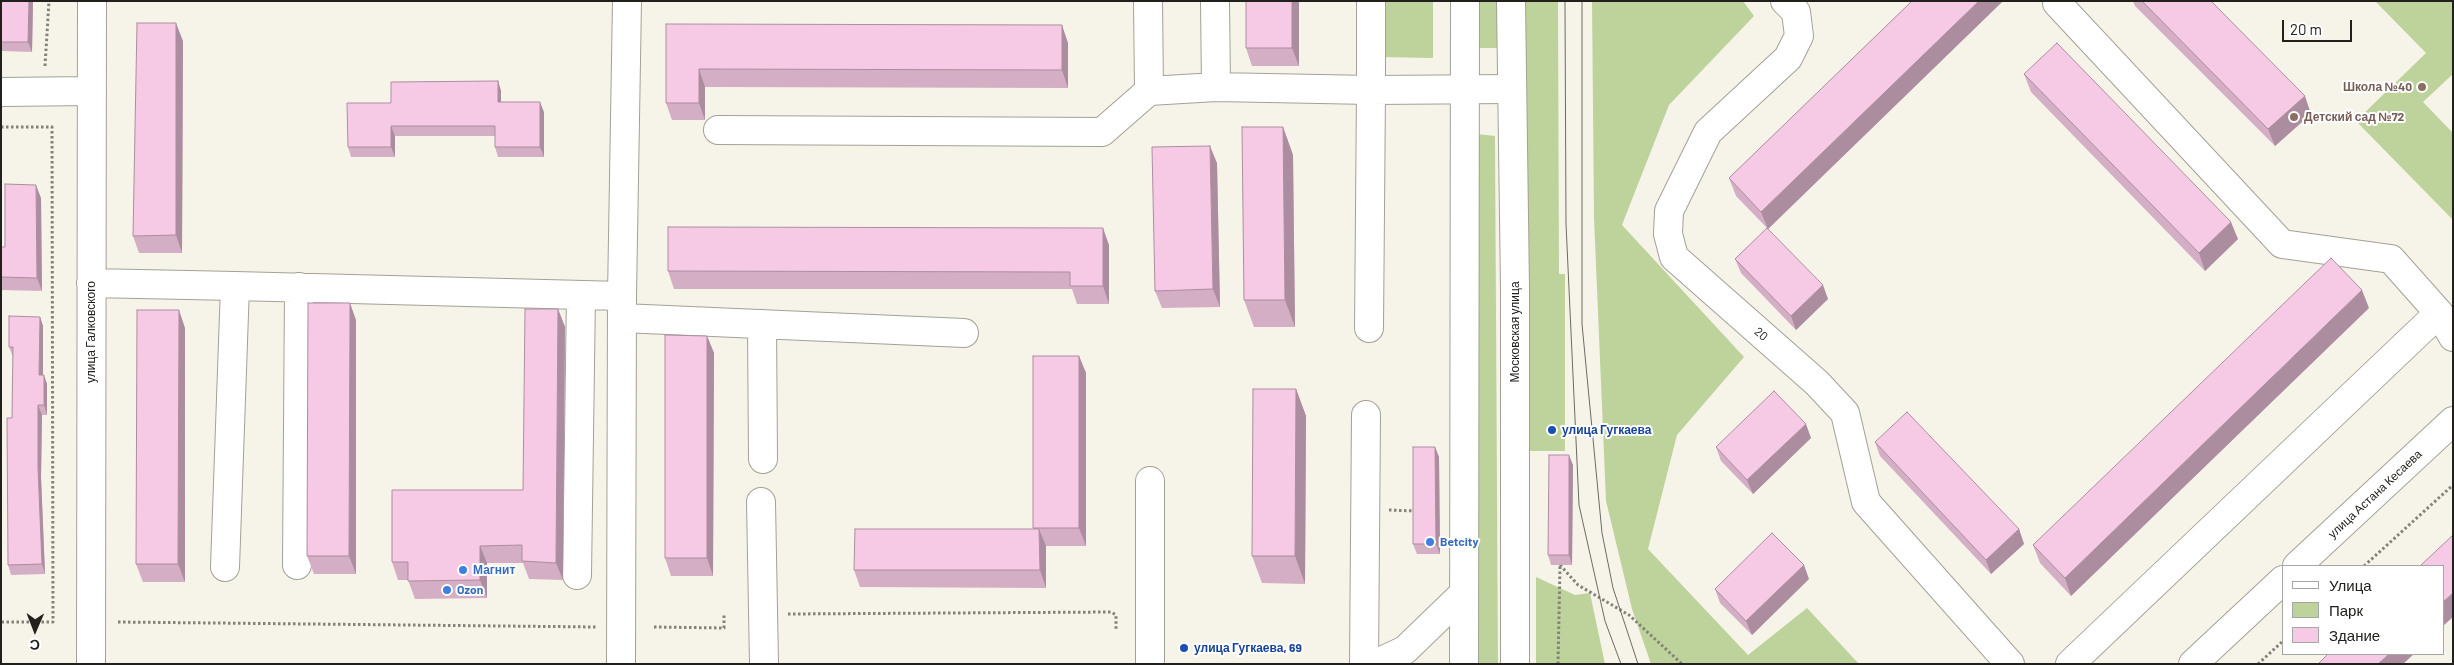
<!DOCTYPE html>
<meta charset="utf-8">
<style>
body{margin:0}
#map{position:relative;width:2454px;height:665px;overflow:hidden;background:#f6f4e9;font-family:Barlow,sans-serif}
canvas{display:block}
.frame{position:absolute;inset:0;border:2px solid #21201c;pointer-events:none}
.legend{position:absolute;left:2282px;top:565px;width:162px;height:90px;box-sizing:border-box;background:#fff;border:1px solid #a6a6a4;margin:0;padding:6px 9px;list-style:none;font-size:15px;color:#21201c}
.legend li{display:flex;align-items:center;gap:10px;height:25px}
.legend b{width:25px;border:1px solid #a6a6a4}
.north{position:absolute;left:10px;top:605px;width:50px;height:50px;-webkit-text-stroke:4px #fff;paint-order:stroke;rotate:181deg;font-size:14px;font-weight:700;line-height:20px;text-align:center;color:#21201c}
.north::after{content:'';display:block;margin:auto;width:18px;height:22px;background:#21201c;clip-path:polygon(50% 0,100% 100%,50% 72%,0 100%)}
.scale{position:absolute;left:2282px;top:20px;width:70px;height:22px;box-sizing:border-box;border:2px solid #21201c;border-top:0;padding-left:6px;font-size:15px;line-height:18px;white-space:nowrap;color:#21201c;-webkit-text-stroke:4px #fff;paint-order:stroke}
</style>
<div id="map">
<canvas width="2454" height="665"></canvas>
<div class="frame"></div>
<ul class="legend">
<li><b style="height:6px;background:#fff"></b>Улица</li>
<li><b style="height:14px;background:#bdd39b"></b>Парк</li>
<li><b style="height:14px;background:#f6cae4"></b>Здание</li>
</ul>
<div class="north">С</div>
<div class="scale">20 m</div>
</div>
<script>
const ctx = document.querySelector('canvas').getContext('2d');
ctx.lineJoin = 'round';
function paint(path, color) { ctx.fillStyle = color; ctx.fill(path, 'evenodd'); }
const shape = rows => new Path2D(rows.map(r => 'M' + r).join(''));
function strokePath(path, color, width, dash) { ctx.strokeStyle = color; ctx.lineWidth = width; ctx.lineCap = dash ? 'butt' : 'round'; ctx.setLineDash(dash || []); ctx.stroke(path); }
function write(font, color, halo, rows, align = 'center') {
  ctx.font = font + ' Barlow,sans-serif'; ctx.lineWidth = 4; ctx.setLineDash([]); ctx.textBaseline = 'middle'; ctx.strokeStyle = halo; ctx.fillStyle = color; for (const [text, x, y, turn = 0] of rows) {
    ctx.save(); ctx.translate(x, y); ctx.rotate((+turn || 0) * Math.PI / 180); ctx.textAlign = isNaN(turn) ? turn : align; if (halo) ctx.strokeText(text, 0, 0); ctx.fillText(text, 0, 0); ctx.restore();
  }
}
paint(shape([
 [1379,1,1433,1,1433,58,1379,57],
 [1478,1,1503,1,1503,48,1478,48],
 [1521,1,1558,1,1559,274,1565,274,1565,451,1523,451],
 [1592,1,1743,1,1754,16,1669,105,1622,225,1744,357,1677,435,1648,549,1748,655,1807,608,1859,664,1651,664,1632,609,1606,501,1594,218],
 [2375,1,2453,1,2453,74,2423,102,2453,133,2453,220,2356,121,2426,53],
 [1477,134,1495,136,1498,664,1475,664],
 [1536,577,1575,595,1590,593,1605,664,1536,664]
]), '#bdd39b');
const minor = shape([
 [1148,1,1149,91,1216,87],
 [1215,1,1216,87,1371,90,1369,328],
 [1371,1,1371,90,1511,89],
 [1785,1,1796,12,1799,36,1788,58,1708,132,1669,211,1668,234,1674,257,1817,383,1845,413,1866,502,2010,664],
 [2059,1,2057,3,2282,244,2391,259,2439,313,2453,337],
 [1,92,92,91],
 [718,130,1102,132,1149,91],
 [91,283,235,286,225,567],
 [235,286,622,296],
 [622,318,964,333],
 [762,324,763,459],
 [761,502,764,664],
 [297,565,299,287],
 [2297,566,2453,421],
 [577,575,581,295],
 [91,664,92,1],
 [621,664,622,296,627,1],
 [1150,664,1150,481],
 [1364,664,1366,415],
 [1375,664,1405,650,1462,595],
 [2070,664,2439,313],
 [2193,664,2283,580]
]);
const highway = shape([
 [1511,1,1515,289,1515,664],
 [1464,664,1465,1]
]);
strokePath(minor, '#a3a197', 30);
strokePath(highway, '#a3a197', 30);
strokePath(shape([
 [45,66,49,1],
 [1,127,52,127,53,622,1,622],
 [1389,510,1415,511],
 [1560,565,1578,585,1629,615,1682,664],
 [2364,566,2453,485],
 [788,614,1111,612,1116,615,1116,631],
 [118,622,597,627],
 [654,627,724,628,724,613],
 [1558,664,1560,566],
 [2258,664,2283,641]
]), '#83817a', 3, [2.5, 2.5]);
strokePath(minor, '#fff', 28);
strokePath(highway, '#fff', 28);
strokePath(shape([
 [1565,1,1566,224,1579,505,1605,621,1621,664],
 [1582,1,1582,324,1602,533,1613,588,1638,664]
]), '#6c6a64', 1);
paint(shape([
 [1,1,33,1,32,52,1,51],
 [1246,1,1299,1,1299,66,1252,66,1246,48],
 [1912,1,2003,1,1768,229,1828,299,1796,330,1741,273,1735,259,1767,228,1736,196,1729,178],
 [2133,1,2211,1,2311,114,2275,146,2135,6],
 [666,24,1068,43,1068,88,705,87,705,120,672,120,666,103],
 [183,41,182,253,139,253,133,236],
 [2024,74,2238,239,2205,271,2031,92],
 [498,81,501,91,501,102,544,112,544,157,498,157,495,147,495,136,395,136,395,157,351,157,348,147,391,103],
 [1283,127,1293,155,1295,327,1254,327,1244,300],
 [1217,163,1220,307,1162,308,1155,291],
 [41,198,42,291,1,290,1,247,5,247],
 [1109,245,1109,304,1077,304,1072,289,674,289,668,271],
 [2369,308,2071,596,2040,563,2033,545],
 [558,309,565,327,563,580,529,579,523,563,487,563,487,598,415,599,408,580,398,580,392,562,523,490],
 [40,317,43,326,43,375,47,384,47,415,42,415,41,477,45,574,11,575,8,565,12,418,13,357,9,347],
 [356,320,356,574,314,574,307,556],
 [185,328,185,582,143,582,136,564],
 [707,336,714,353,713,576,671,576,665,558],
 [1079,356,1086,373,1086,546,1046,546,1046,588,860,587,854,570,1033,529],
 [1296,389,1306,416,1305,584,1262,583,1252,556],
 [1811,438,1753,494,1721,461,1716,447],
 [1875,442,2019,529,2024,544,1991,574,1880,456],
 [1435,447,1439,457,1440,554,1417,554,1413,544],
 [1573,465,1572,565,1551,565,1548,555],
 [1809,579,1752,635,1720,603,1715,589]
]), '#d4aec4');
paint(shape([
 [29,1,33,1,32,52,28,42],
 [1292,1,1299,1,1299,66,1292,48],
 [1979,1,2003,1,1768,229,1761,212],
 [176,23,183,41,182,253,176,235],
 [1062,25,1068,43,1068,88,1062,70],
 [699,69,705,87,705,120,699,103],
 [498,81,501,91,501,112,498,102],
 [2305,96,2311,114,2275,146,2268,129],
 [540,102,544,112,544,157,540,147],
 [391,126,395,136,395,157,391,147],
 [1283,127,1293,155,1295,327,1285,300],
 [1210,146,1217,163,1220,307,1213,289],
 [36,185,41,198,42,291,37,278],
 [2231,222,2238,239,2205,271,2199,253],
 [1103,228,1109,245,1109,304,1103,286],
 [1823,285,1828,299,1796,330,1791,316],
 [2362,290,2369,308,2071,596,2065,578],
 [350,303,356,320,356,574,349,556],
 [558,309,565,327,563,580,556,563],
 [179,310,185,328,185,582,178,564],
 [40,317,43,326,43,384,39,375],
 [707,336,714,353,713,576,707,558],
 [1079,356,1086,373,1086,546,1079,528],
 [44,375,47,384,47,415,44,405],
 [1296,389,1306,416,1305,584,1295,556],
 [38,405,42,415,41,477,45,574,42,564,38,468],
 [1806,424,1811,438,1753,494,1747,480],
 [1435,447,1439,457,1440,554,1436,544],
 [1569,455,1573,465,1572,565,1569,555],
 [1039,529,1046,546,1046,588,1040,570],
 [2019,529,2024,544,1991,574,1986,560],
 [480,546,487,563,487,598,480,580],
 [1804,565,1809,579,1752,635,1746,621],
 [2453,593,2453,617,2443,626,2443,602],
 [2389,654,2414,654,2403,664,2378,664]
]), '#ac8da0');
const building = shape([
 [1,1,29,1,28,42,1,42,1,1],
 [1246,1,1292,1,1292,48,1246,48,1246,1],
 [1912,1,1979,1,1761,212,1729,178,1912,1],
 [2142,1,2211,1,2305,96,2268,129,2142,1],
 [137,23,176,23,176,235,133,236,137,23],
 [666,24,1062,25,1062,70,699,69,699,103,666,103,666,24],
 [2057,43,2231,222,2199,253,2024,74,2057,43],
 [498,81,498,102,540,102,540,147,495,147,495,126,391,126,391,147,348,147,347,103,391,103,391,82,498,81],
 [1242,127,1283,127,1285,300,1244,300,1242,127],
 [1210,146,1213,289,1155,291,1152,147,1210,146],
 [5,184,36,185,37,278,1,277,1,247,5,247,5,184],
 [668,227,1103,228,1103,286,1070,286,1070,272,668,271,668,227],
 [1767,228,1823,285,1791,316,1735,259,1767,228],
 [2331,258,2362,290,2065,578,2033,545,2331,258],
 [308,303,350,303,349,556,307,556,308,303],
 [525,309,558,309,556,563,522,561,522,545,480,546,480,580,408,581,408,562,392,562,392,490,523,490,525,309],
 [137,310,179,310,178,564,136,564,137,310],
 [9,316,40,317,39,375,44,375,44,405,38,405,38,468,42,564,8,565,7,418,12,418,13,347,9,347,9,316],
 [665,335,707,336,707,558,665,558,665,335],
 [1033,356,1079,356,1079,528,1033,528,1033,356],
 [1253,389,1296,389,1295,556,1252,556,1253,389],
 [1774,391,1806,424,1747,480,1716,447,1774,391],
 [1907,412,2019,529,1986,560,1875,442,1907,412],
 [1413,447,1435,447,1436,544,1413,544,1413,447],
 [1549,455,1569,455,1569,555,1548,555,1549,455],
 [855,529,1039,529,1040,570,854,570,855,529],
 [1772,533,1804,565,1746,621,1715,589,1772,533],
 [2453,535,2453,593,2443,602,2443,566,2420,566,2453,535],
 [2328,654,2389,654,2378,664,2318,664,2328,654]
]);
paint(building, '#f6cae4');
strokePath(building, '#ac8da0', 1);
for (const [x, y, r, color] of [
 [2422,87,5,"#8d6e63"],
 [2294,117,5,"#8d6e63"],
 [1552,430,5,"#1a4fb4"],
 [1430,542,5,"#3f7fe0"],
 [463,570,5,"#3f7fe0"],
 [447,590,5,"#3f7fe0"],
 [1184,648,5,"#1a4fb4"]
]) { const dot = new Path2D(); dot.arc(x, y, r, 0, 2 * Math.PI); ctx.fillStyle = color; ctx.fill(dot); strokePath(dot, '#fff', 2); }
write('bold 12px', '#785e54', '#fff', [
 ["Школа №40",2412,87],
 ["Детский сад №72",2304,117,"left"]
], 'right');
write('12px', '#21201c', '#fff', [
 ["улица Галковского",91,332,-90],
 ["Московская улица",1515,332,-90],
 ["20",1761,334,41],
 ["улица Астана Кесаева",2375,494,-43]
]);
write('bold 12px', '#164399', '#fff', [
 ["улица Гугкаева",1562,430],
 ["улица Гугкаева, 69",1194,648]
], 'left');
write('bold 12px', '#366cbe', '#fff', [
 ["Betcity",1440,542],
 ["Магнит",473,570],
 ["Ozon",457,590]
], 'left');
</script>
